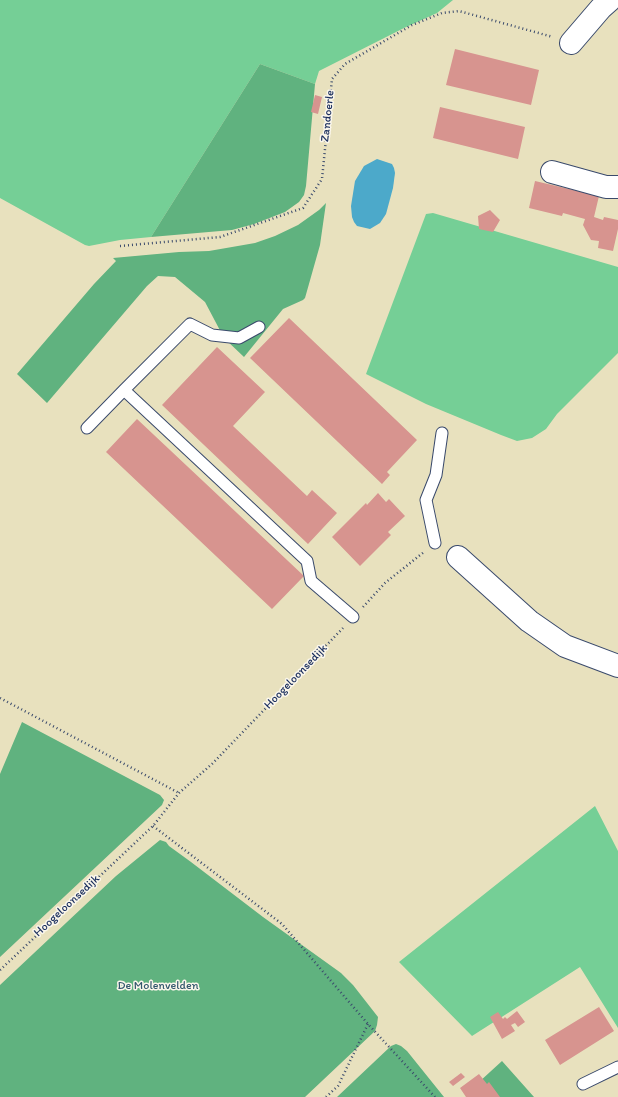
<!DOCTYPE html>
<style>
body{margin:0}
canvas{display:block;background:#e8e1be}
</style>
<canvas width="618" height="1097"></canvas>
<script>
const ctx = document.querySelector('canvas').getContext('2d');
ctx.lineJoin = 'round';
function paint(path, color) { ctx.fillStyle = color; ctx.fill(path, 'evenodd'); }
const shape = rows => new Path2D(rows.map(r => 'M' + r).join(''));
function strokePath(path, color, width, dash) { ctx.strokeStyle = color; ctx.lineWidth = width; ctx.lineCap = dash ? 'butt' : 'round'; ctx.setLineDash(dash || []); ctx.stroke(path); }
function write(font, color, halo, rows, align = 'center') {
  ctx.font = font + ' Itim,sans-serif'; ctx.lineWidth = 3; ctx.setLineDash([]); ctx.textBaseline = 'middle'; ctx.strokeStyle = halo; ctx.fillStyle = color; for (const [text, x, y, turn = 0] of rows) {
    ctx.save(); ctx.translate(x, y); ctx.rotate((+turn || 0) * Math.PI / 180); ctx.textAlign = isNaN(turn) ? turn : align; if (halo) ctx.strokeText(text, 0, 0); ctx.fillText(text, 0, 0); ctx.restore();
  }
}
paint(shape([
 [0,0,453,0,437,13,404,28,319,71,315,84,260,64,151,237,120,240,89,246,85,245,0,198],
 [433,213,618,267,618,353,557,414,546,429,532,438,517,441,501,435,426,404,366,374,426,214],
 [595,806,618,851,618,1028,580,967,472,1036,399,962]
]), '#75cf96');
paint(shape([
 [260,64,315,84,306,186,304,195,299,202,285,212,254,224,232,230,151,237],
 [326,203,320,245,305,298,303,300,283,309,244,357,224,338,205,302,175,277,158,276,147,286,47,403,17,374,94,284,116,261,113,258,179,252,209,251,255,243,275,236,298,225,319,210],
 [22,722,160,795,164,800,162,805,0,957,0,774],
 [160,840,166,842,169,846,191,862,263,917,341,973,353,985,378,1017,377,1025,375,1031,305,1097,0,1097,0,985,116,876],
 [396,1044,401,1046,407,1051,444,1097,337,1097,391,1046],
 [502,1061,534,1097,470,1097,467,1093]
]), '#60b27f');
paint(shape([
 [377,159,392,164,394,168,395,173,393,188,386,214,380,223,370,229,357,226,354,222,352,217,351,206,355,181,364,166]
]), '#4ca9ca');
paint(shape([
 [455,49,539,70,531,105,446,85],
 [315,95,322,97,318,114,311,112],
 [440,107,525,127,518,159,433,138],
 [535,181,599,196,594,217,603,220,604,217,618,220,618,229,613,251,598,248,599,241,591,240,583,225,585,219,563,213,562,216,529,208],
 [490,210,500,220,493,232,479,229,478,216],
 [289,318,417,440,387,472,390,475,382,484,250,358],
 [217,347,265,392,233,426,307,496,312,490,337,513,308,544,162,405],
 [137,419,304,576,272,609,106,452],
 [378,493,386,502,389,499,405,516,388,532,391,535,360,566,332,537,366,503,367,505],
 [599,1007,614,1031,560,1065,545,1040],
 [517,1011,525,1022,518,1027,515,1023,511,1025,515,1031,502,1039,490,1017,498,1012,503,1019,505,1017,507,1019],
 [461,1073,465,1077,453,1086,449,1082],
 [479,1074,487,1084,489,1082,500,1097,466,1097,460,1088]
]), '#d7948f');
const service = shape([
 [124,390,307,561,311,581,353,617],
 [87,428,124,390,190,324,212,335,239,338,259,327],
 [435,543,426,500,436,475,442,433],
 [583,1084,618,1067]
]);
const minor = shape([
 [571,43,601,8,610,0],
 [552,172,606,187,618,187],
 [458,557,529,621,565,646,618,666]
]);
strokePath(service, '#3a4a6c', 13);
strokePath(minor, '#3a4a6c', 24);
strokePath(shape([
 [120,246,220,237,303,208,322,179,332,79,345,64,412,25,442,13,459,11,553,37],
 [363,607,385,583,424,552],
 [0,698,179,793],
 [153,826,282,924,368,1024,435,1097],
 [0,970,153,826,179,793,212,764,343,628],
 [326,1097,338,1086,368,1024]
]), '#3a4a6c', 2.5, [1, 3]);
strokePath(service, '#fff', 11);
strokePath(minor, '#fff', 22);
write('12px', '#1b2f5e', '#fbf7ec', [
 ["Zandoerle",328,116,-84],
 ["Hoogeloonsedijk",296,677,-46],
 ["Hoogeloonsedijk",67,906,-43]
]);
write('12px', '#32576c', '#fbf7ec', [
 ["De Molenvelden",158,986]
]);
</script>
